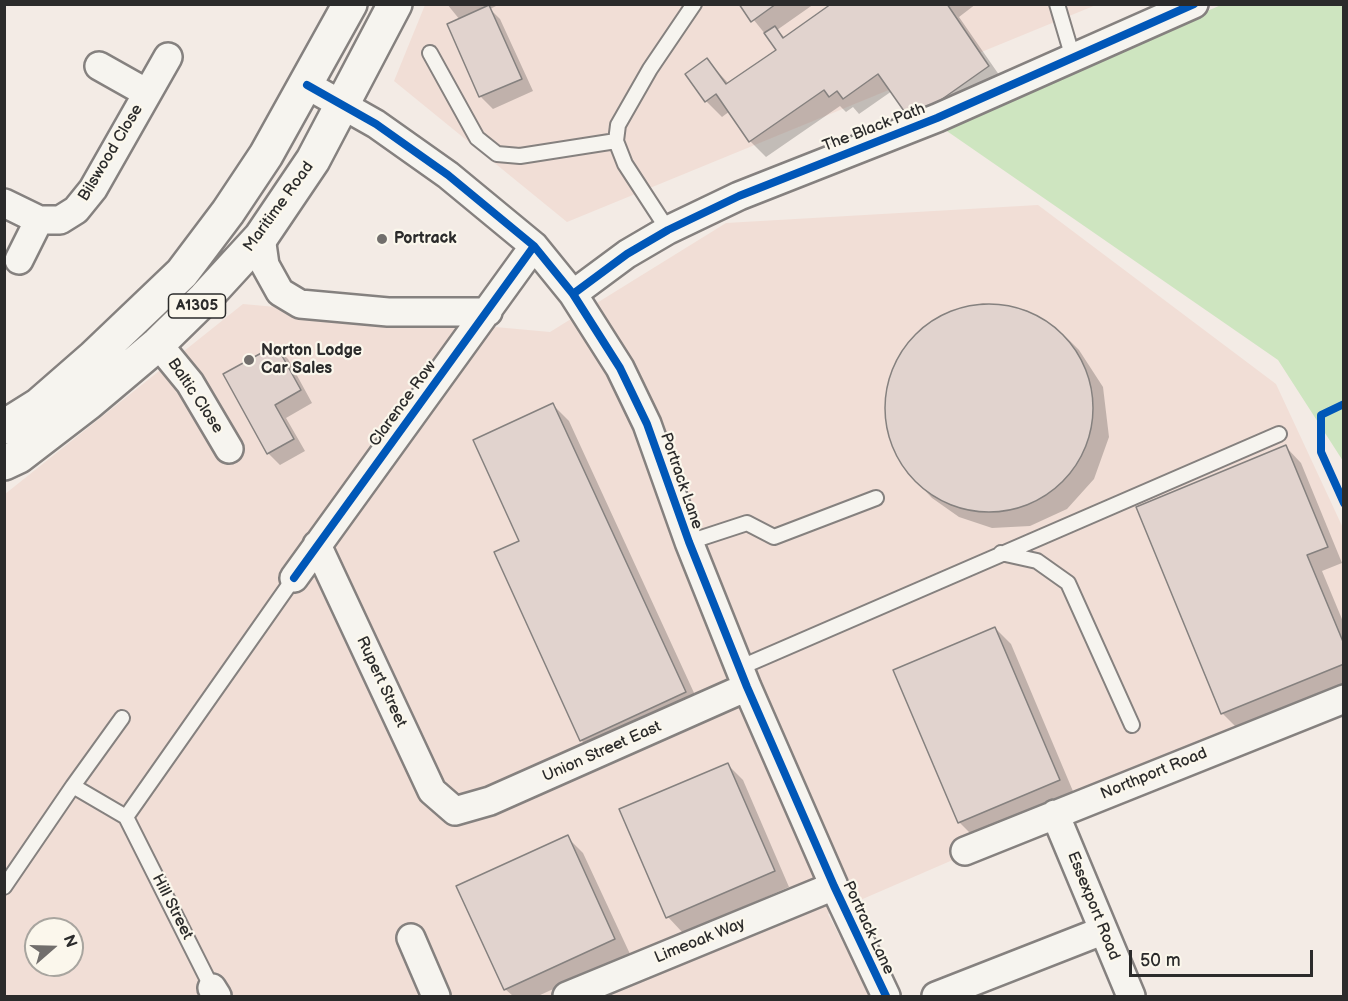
<!DOCTYPE html>
<style>
body{margin:0}
#map{position:relative;width:1348px;height:1001px;overflow:hidden;background:#f3ebe5;font-family:"Balsamiq Sans",sans-serif}
canvas{display:block}
.frame{position:absolute;inset:0;border:6px solid #2b2b2b;pointer-events:none}
.north{position:absolute;left:24px;top:917px;width:60px;height:60px;box-sizing:border-box;background:#fbf7ec;border:2px solid #a8a59f;border-radius:50%;rotate:70deg;font-size:16px;font-weight:700;line-height:24px;text-align:center;color:#2b2b2b}
.north::after{content:'';display:block;margin:auto;width:21px;height:27px;background:#716e6c;clip-path:polygon(50% 0,100% 100%,50% 72%,0 100%)}
.scale{position:absolute;left:1129px;top:950px;width:184px;height:27px;box-sizing:border-box;border:3px solid #2b2b2b;border-top:0;padding-left:8px;font-size:18px;line-height:21px;white-space:nowrap;color:#2b2b2b;-webkit-text-stroke:4px #fbf7ec;paint-order:stroke}
</style>
<div id="map">
<canvas width="1348" height="1001"></canvas>
<div class="frame"></div>
<div class="north">N</div>
<div class="scale">50 m</div>
</div>
<script>
const ctx = document.querySelector('canvas').getContext('2d');
ctx.lineJoin = 'round';
function paint(path, color) { ctx.fillStyle = color; ctx.fill(path, 'evenodd'); }
const shape = rows => new Path2D(rows.map(r => 'M' + r).join(''));
function strokePath(path, color, width, dash) { ctx.strokeStyle = color; ctx.lineWidth = width; ctx.lineCap = dash ? 'butt' : 'round'; ctx.setLineDash(dash || []); ctx.stroke(path); }
function write(font, color, halo, rows, align = 'center') {
  ctx.font = font + ' "Balsamiq Sans",sans-serif'; ctx.lineWidth = 4.5; ctx.setLineDash([]); ctx.textBaseline = 'middle'; ctx.strokeStyle = halo; ctx.fillStyle = color; for (const [text, x, y, turn = 0] of rows) {
    ctx.save(); ctx.translate(x, y); ctx.rotate((+turn || 0) * Math.PI / 180); ctx.textAlign = isNaN(turn) ? turn : align; if (halo) ctx.strokeText(text, 0, 0); ctx.fillText(text, 0, 0); ctx.restore();
  }
}
paint(shape([
 [425,5,1096,5,567,222,394,81],
 [1038,205,1276,384,1343,528,1343,691,828,914,871,996,5,996,5,494,243,304,550,332,726,223],
 [36,929,72,929,72,965,36,965]
]), '#f1ded6');
paint(shape([
 [1221,5,1343,5,1343,461,1278,360,941,127]
]), '#cee5c0');
paint(shape([
 [447,4,500,4,490,9,500,19,533,91,493,109,481,97,449,25,460,20],
 [741,4,814,4,777,30,785,38,834,4,976,4,959,17,1004,82,927,135,892,91,859,114,853,107,846,112,840,106,766,157,750,141,730,111,722,117,706,101,687,74,707,60,729,84,778,50],
 [4,254,9,259,4,269],
 [983,303,1026,310,1063,334,1079,350,1103,387,1109,437,1094,479,1067,509,1030,526,992,528,959,517,932,498,916,481,892,445,885,408,892,370,910,340,943,314],
 [276,347,288,359,312,403,286,418,305,451,280,465,268,453],
 [553,405,569,421,701,708,597,756,581,740,521,541],
 [1286,447,1301,463,1342,563,1322,571,1344,624,1344,686,1238,729,1222,713],
 [995,628,1011,644,1075,796,975,838,959,822],
 [727,764,743,780,789,887,683,933,668,917],
 [567,837,583,853,630,954,538,996,513,996,505,989]
]), '#0003');
const building = shape([
 [739,4,776,4,751,22,739,4],
 [831,4,947,4,989,66,911,121,878,74,843,99,837,91,829,97,824,90,749,142,716,94,705,102,685,74,707,58,726,84,776,50,764,33,775,26,783,38,831,4],
 [489,5,522,79,479,97,447,24,489,5],
 '885 408a104 104 0 1 1 208 0a104 104 0 1 1-208 0Z',
 [276,345,301,390,275,405,294,439,267,454,223,374,276,345],
 [553,403,686,692,580,741,494,552,519,541,473,440,553,403],
 [1286,445,1328,547,1307,555,1344,644,1344,664,1221,714,1136,507,1286,445],
 [995,627,1060,780,958,823,893,670,995,627],
 [728,763,775,871,666,918,619,809,728,763],
 [568,835,615,939,504,990,456,886,568,835]
]);
paint(building, '#e1d3ce');
strokePath(building, '#85817f', 1.5);
const service = shape([
 [1057,4,1073,58],
 [430,53,477,138,497,154,520,156,616,141],
 [668,230,625,164,616,141,618,125,650,69,694,4],
 [689,542,747,523,774,537,876,498],
 [1001,553,1037,561,1068,583,1132,725],
 [739,668,1279,434],
 [73,786,122,718],
 [126,817,294,578],
 [126,817,212,988],
 [4,887,73,786,126,817]
]);
const minor = shape([
 [99,66,147,93],
 [307,85,376,124,448,175,534,246,573,294,620,368,647,424,689,542,747,687,834,886,886,996],
 [4,203,39,220,60,220,76,210,93,189,168,57],
 [261,237,265,265,280,292,300,304,388,312,488,312],
 [19,260,39,220],
 [573,294,627,254,668,230,739,196,937,118,1194,4],
 [158,344,190,383,229,449],
 [317,545,432,791,455,811,490,801,747,687],
 [294,578,534,246],
 [1055,814,1131,996],
 [965,851,1344,699],
 [411,938,436,996],
 [212,988,217,996],
 [567,996,834,886],
 [936,996,1102,931]
]);
const primary = shape([
 [4,427,39,405,94,357,182,273,228,212,266,155,350,4],
 [4,463,19,456,88,403,158,344,205,298,261,237,313,160,395,4]
]);
strokePath(service, '#85817f', 18);
strokePath(minor, '#85817f', 32);
strokePath(primary, '#85817f', 38);
strokePath(service, '#f6f4ef', 14);
strokePath(minor, '#f6f4ef', 27);
strokePath(primary, '#f6f4ef', 33);
strokePath(shape([
 [307,85,376,124,448,175,534,246,573,294,620,368,647,424,689,542,747,687,834,886,886,996],
 [573,294,627,254,668,230,739,196,937,118,1194,4],
 [1344,404,1321,415,1321,452,1344,503],
 [294,578,534,246]
]), '#0057b8', 8);
for (const [x, y, r, color] of [
 [382,239,6,"#716e6c"],
 [249,360,6,"#716e6c"]
]) { const dot = new Path2D(); dot.arc(x, y, r, 0, 2 * Math.PI); ctx.fillStyle = color; ctx.fill(dot); strokePath(dot, '#fbf7ec', 2); }
for (const [x, y, w] of [
 [197,306,57]
]) { const box = new Path2D(); box.roundRect(x - w / 2, y - 12, w, 24, 4.5); ctx.fillStyle = '#fbf7ec'; ctx.fill(box); strokePath(box, '#2b2b2b', 1.5); }
write('bold 15px', '#2b2b2b', null, [
 ["A1305",197,306]
]);
write('16px', '#2b2b2b', '#fbf7ec', [
 ["The Black Path",874,128,-21],
 ["Bilswood Close",111,153,-59],
 ["Maritime Road",279,207,-54],
 ["Baltic Close",195,396,56],
 ["Clarence Row",403,404,-54],
 ["Portrack Lane",681,481,71],
 ["Rupert Street",381,682,65],
 ["Union Street East",602,752,-24],
 ["Northport Road",1154,774,-22],
 ["Essexport Road",1093,906,68],
 ["Hill Street",172,907,63],
 ["Portrack Lane",868,928,65],
 ["Limeoak Way",700,941,-22]
]);
write('bold 16px', '#2b2b2b', '#fbf7ec', [
 ["Portrack",394,239],
 ["Norton Lodge",261,351],
 ["Car Sales",261,369]
], 'left');
</script>
